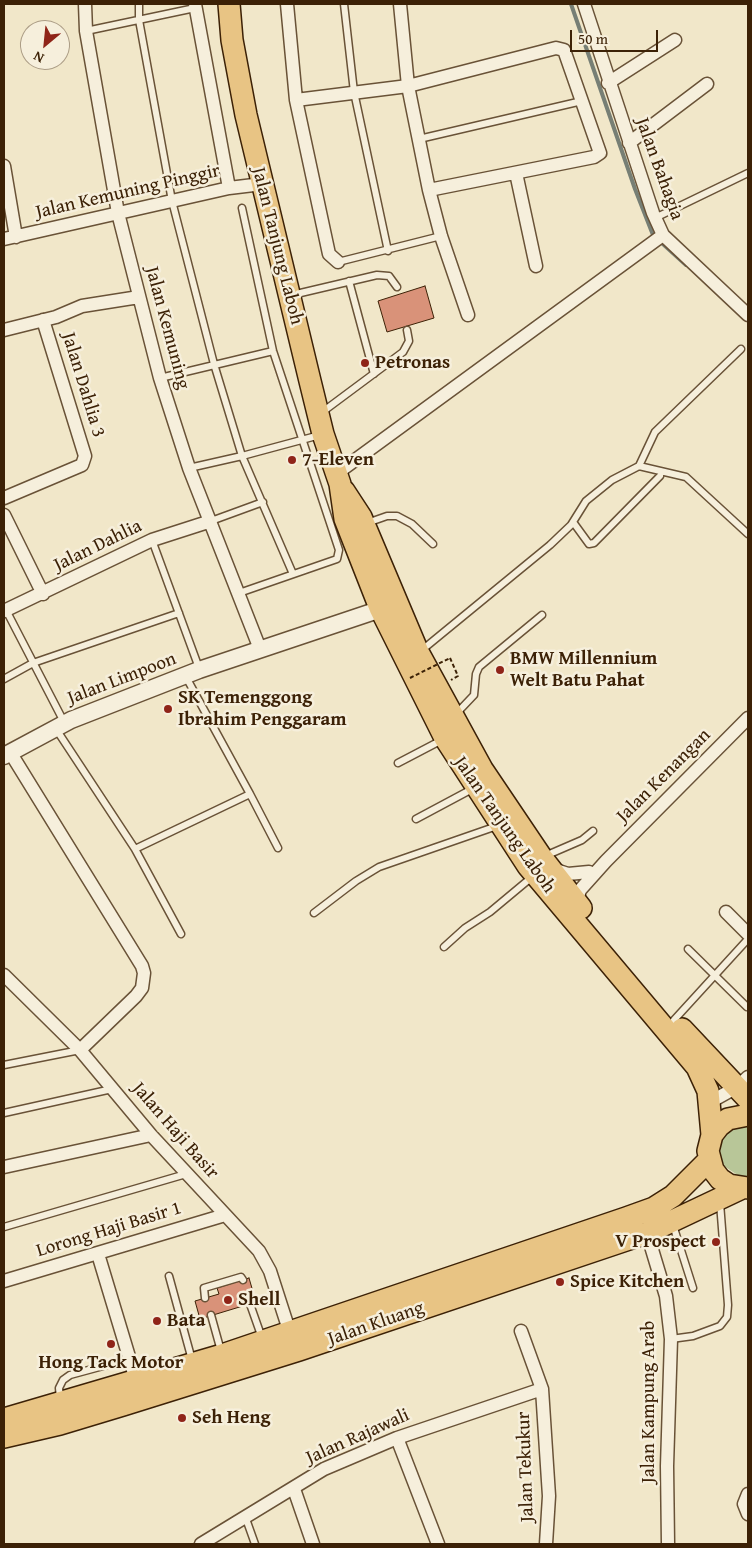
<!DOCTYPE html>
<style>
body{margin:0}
#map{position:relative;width:752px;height:1548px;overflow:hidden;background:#f1e7c9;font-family:"Gentium Book Plus",serif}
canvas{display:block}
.frame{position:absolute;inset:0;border:5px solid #3c2106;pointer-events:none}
.north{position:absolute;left:20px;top:20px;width:50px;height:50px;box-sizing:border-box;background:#f6efdc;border:1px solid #ac9d86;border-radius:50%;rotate:208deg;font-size:14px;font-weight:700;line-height:20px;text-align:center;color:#3c2106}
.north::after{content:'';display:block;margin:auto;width:18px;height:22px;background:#8f2418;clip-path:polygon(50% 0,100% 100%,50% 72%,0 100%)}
.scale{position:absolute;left:570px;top:30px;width:88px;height:22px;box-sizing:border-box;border:2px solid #3c2106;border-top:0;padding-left:6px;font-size:15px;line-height:18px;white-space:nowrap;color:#3c2106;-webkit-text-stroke:4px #f6efdc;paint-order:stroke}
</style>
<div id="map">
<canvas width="752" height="1548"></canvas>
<div class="frame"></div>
<div class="north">N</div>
<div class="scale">50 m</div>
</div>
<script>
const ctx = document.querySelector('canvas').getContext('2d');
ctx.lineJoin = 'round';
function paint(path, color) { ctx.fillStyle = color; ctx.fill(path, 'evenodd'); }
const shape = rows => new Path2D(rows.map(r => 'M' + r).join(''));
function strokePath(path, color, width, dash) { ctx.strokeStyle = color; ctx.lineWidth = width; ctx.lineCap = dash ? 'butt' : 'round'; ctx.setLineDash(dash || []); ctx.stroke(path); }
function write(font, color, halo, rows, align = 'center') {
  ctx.font = font + ' "Gentium Book Plus",serif'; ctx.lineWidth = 5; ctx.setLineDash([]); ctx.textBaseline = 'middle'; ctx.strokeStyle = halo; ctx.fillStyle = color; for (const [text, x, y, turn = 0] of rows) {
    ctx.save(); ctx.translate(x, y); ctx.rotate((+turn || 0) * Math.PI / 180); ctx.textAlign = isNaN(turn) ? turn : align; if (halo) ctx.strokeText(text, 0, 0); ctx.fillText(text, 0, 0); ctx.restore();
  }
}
paint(shape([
 [748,1125,748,1176,739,1176,724,1166,719,1150,721,1141,732,1128]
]), '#b8c698');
strokePath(shape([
 [571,4,635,189,653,235,686,265]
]), '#777f75', 4);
const building = shape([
 [425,286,434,318,387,332,378,301,425,286],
 [249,1278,256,1302,200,1319,195,1301,219,1294,217,1288,249,1278]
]);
paint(building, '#d99279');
strokePath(building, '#3c2106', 1);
const service = shape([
 [139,4,139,20,172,201,214,364,242,456,293,574],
 [344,4,354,92,388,251],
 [86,31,195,8],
 [419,139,582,101],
 [655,218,748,173],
 [338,262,441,236],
 [349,281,374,374],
 [292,295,377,275,389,276,397,287],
 [160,378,273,351],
 [321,413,403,352,409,341,407,330],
 [639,466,655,432,741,349],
 [189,468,242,456,320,435],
 [211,521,263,502],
 [573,522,589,544,594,543,660,476],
 [367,523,387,516,397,516,412,524,433,544],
 [152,540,199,668],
 [239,593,337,559,339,550,273,351,242,208],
 [6,610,64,722],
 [422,650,550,545,571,525,586,501,612,480,639,466,686,477,748,534],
 [4,679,33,663,179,613],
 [456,714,474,695,476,674,479,667,542,615],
 [56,729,135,849,181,934],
 [398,763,442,740],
 [250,794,278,848],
 [416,819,474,788],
 [135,849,250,794,186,677],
 [545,856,582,840,593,831],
 [314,913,356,881,379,867,497,826],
 [444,947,465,928,490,912,532,877],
 [688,949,747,1007],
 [674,1020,748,939],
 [4,1065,80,1050],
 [4,1113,112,1089],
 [673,1225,693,1288],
 [4,1227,186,1174],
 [169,1276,192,1360],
 [205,1298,204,1288,241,1277,243,1280],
 [250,1304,262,1338],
 [211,1315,221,1351],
 [671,1339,693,1336,720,1326,727,1317,728,1305,720,1203],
 [60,1398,59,1388,63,1380,70,1375,129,1359],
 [245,1516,255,1544]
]);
const minor = shape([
 [85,4,86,31,118,213,160,378,189,468,260,649],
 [195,4,229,188],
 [287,4,296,100,329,254,338,262],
 [400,4,408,86,429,190,441,236,468,315],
 [584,4,653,213,663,235,748,315],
 [608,83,675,40],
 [296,100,408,86,556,48,564,50,600,153,594,157,429,190],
 [629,143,707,84],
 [4,166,16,237],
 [516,173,536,266],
 [4,239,229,188,262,184],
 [4,330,56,317,82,306,139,297],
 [336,474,663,235],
 [4,498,82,465,85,456,43,320],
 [4,515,43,594],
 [4,611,152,540,211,521],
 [10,752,142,966,144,973,142,988,136,996,80,1050],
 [553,869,568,874,589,872],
 [576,903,580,890,606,861,748,718],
 [726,912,748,934],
 [4,975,80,1050,151,1135,259,1251,270,1271,289,1330],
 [710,1102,737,1087,748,1077],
 [4,1167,151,1135],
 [647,1233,666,1296,671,1339,667,1466,668,1544],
 [98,1254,136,1380],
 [4,1281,225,1215],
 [521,1331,542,1389,549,1496,546,1544],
 [397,1438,438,1544],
 [294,1489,313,1544],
 [748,1494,744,1504,748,1514],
 [201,1544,324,1469,397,1438,542,1389]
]);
const tertiary = shape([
 [4,756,71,720,199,670,390,606]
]);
const trunk = shape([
 [229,4,232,40,246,115,310,381,323,434,340,484,345,519,380,608,445,738,528,866,697,1067,708,1091,712,1135],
 [344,491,361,517,418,652,482,769,542,858,581,908],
 [682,1029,748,1099],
 [748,1188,729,1185,720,1179,713,1170,708,1151,712,1135,719,1126,728,1119,748,1115],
 [4,1419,222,1355,626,1218,654,1208,673,1196,709,1160],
 [4,1437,60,1424,123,1405,299,1350,647,1233,740,1189]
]);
strokePath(service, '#695237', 9);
strokePath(minor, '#695237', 15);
strokePath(tertiary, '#695237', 19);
strokePath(trunk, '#3c2106', 24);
strokePath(shape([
 [450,658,458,676,451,680]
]), '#3c2106', 2, [4, 2.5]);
strokePath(service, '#f6efdc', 6);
strokePath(minor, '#f6efdc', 12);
strokePath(tertiary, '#f6efdc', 16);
strokePath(trunk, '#e8c484', 21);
strokePath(shape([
 [410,678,450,658]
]), '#3c2106', 2, [4, 2.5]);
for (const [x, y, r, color] of [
 [365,363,5,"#8f2418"],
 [292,460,5,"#8f2418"],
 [500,670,5,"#8f2418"],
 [168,709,5,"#8f2418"],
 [716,1242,5,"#8f2418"],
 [560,1282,5,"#8f2418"],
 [228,1300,5,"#8f2418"],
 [157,1321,5,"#8f2418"],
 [111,1344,5,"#8f2418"],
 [182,1418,5,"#8f2418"]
]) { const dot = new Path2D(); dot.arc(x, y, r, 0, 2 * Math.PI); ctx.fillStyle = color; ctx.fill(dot); strokePath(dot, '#f6efdc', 2); }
write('19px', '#3c2106', '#f6efdc', [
 ["Jalan Bahagia",659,169,70],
 ["Jalan Kemuning Pinggir",128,192,-13],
 ["Jalan Tanjung Laboh",277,246,76],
 ["Jalan Kemuning",167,328,75],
 ["Jalan Dahlia 3",83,385,73],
 ["Jalan Dahlia",98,546,-26],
 ["Jalan Limpoon",122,679,-21],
 ["Jalan Kenangan",664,776,-45],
 ["Jalan Tanjung Laboh",504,825,55],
 ["Jalan Haji Basir",175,1131,49],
 ["Lorong Haji Basir 1",109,1230,-17],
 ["Jalan Kluang",376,1324,-19],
 ["Jalan Kampung Arab",649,1402,-90],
 ["Jalan Rajawali",358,1437,-24],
 ["Jalan Tekukur",526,1467,-92]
]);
write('bold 19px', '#3c2106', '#f6efdc', [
 ["Petronas",375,363],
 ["7-Eleven",302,460],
 ["BMW Millennium",510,659],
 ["Welt Batu Pahat",510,681],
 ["SK Temenggong",178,698],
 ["Ibrahim Penggaram",178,720],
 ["V Prospect",706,1242,"right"],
 ["Spice Kitchen",570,1282],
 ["Shell",238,1300],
 ["Bata",167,1321],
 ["Hong Tack Motor",111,1363,"center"],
 ["Seh Heng",192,1418]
], 'left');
</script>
